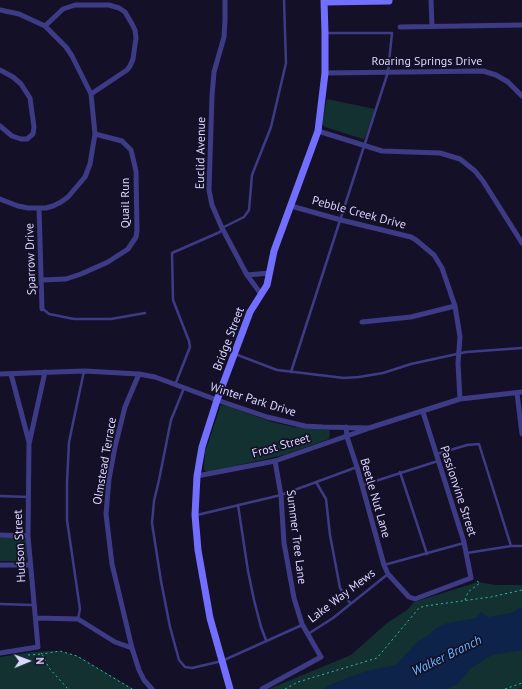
<!DOCTYPE html>
<style>
body{margin:0}
#map{position:relative;width:522px;height:689px;overflow:hidden;background:#141027;font-family:"PT Sans",sans-serif}
canvas{display:block}
.north{position:absolute;left:8px;top:641px;width:40px;height:40px;-webkit-text-stroke:3px #141027;paint-order:stroke;rotate:89deg;font-size:11px;font-weight:700;line-height:16px;text-align:center;color:#dbd6ff}
.north::after{content:'';display:block;margin:auto;width:14px;height:18px;background:#dbd6ff;clip-path:polygon(50% 0,100% 100%,50% 72%,0 100%)}
</style>
<div id="map">
<canvas width="522" height="689"></canvas>
<div class="north">N</div>
</div>
<script>
const ctx = document.querySelector('canvas').getContext('2d');
ctx.lineJoin = 'round';
function paint(path, color) { ctx.fillStyle = color; ctx.fill(path, 'evenodd'); }
const shape = rows => new Path2D(rows.map(r => 'M' + r).join(''));
function strokePath(path, color, width, dash) { ctx.strokeStyle = color; ctx.lineWidth = width; ctx.lineCap = dash ? 'butt' : 'round'; ctx.setLineDash(dash || []); ctx.stroke(path); }
function write(font, color, halo, rows, align = 'center') {
  ctx.font = font + ' "PT Sans",sans-serif'; ctx.lineWidth = 3.5; ctx.setLineDash([]); ctx.textBaseline = 'middle'; ctx.strokeStyle = halo; ctx.fillStyle = color; for (const [text, x, y, turn = 0] of rows) {
    ctx.save(); ctx.translate(x, y); ctx.rotate((+turn || 0) * Math.PI / 180); ctx.textAlign = isNaN(turn) ? turn : align; if (halo) ctx.strokeText(text, 0, 0); ctx.fillText(text, 0, 0); ctx.restore();
  }
}
paint(shape([
 [327,99,375,109,365,137,363,139,325,127,322,124],
 [221,405,227,406,272,422,294,427,329,430,330,433,329,439,284,455,208,472,204,470,205,452],
 [0,537,25,537,26,539,27,556,26,561,0,561],
 [478,582,496,585,522,585,522,687,518,689,269,689,351,655,387,623,407,610,414,602],
 [48,651,60,651,78,656,134,689,0,689,0,657,32,652]
]), '#133130');
paint(shape([
 [522,608,522,650,492,655,471,668,458,684,447,689,323,689,327,686,349,677,370,670,396,665,417,642,427,636,435,629,447,623,476,618,481,612,488,617,511,613,517,609]
]), '#0d2349');
strokePath(shape([
 [465,600,468,592,480,583,477,581],
 [41,653,42,654,60,651,77,656,132,689],
 [28,655,42,654,49,668,68,689],
 [285,689,298,682,377,658,419,608,425,606,491,597,522,590],
 [505,689,522,683]
]), '#30b9b1', 1, [2, 3]);
strokePath(shape([
 [43,309,49,314,74,319,111,319,145,313],
 [235,354,277,370,344,378,359,377,383,373,411,364,466,352,522,348],
 [291,372,388,72,392,33,326,33],
 [175,385,190,347,189,341,173,300,172,253,220,232,222,228,244,217,249,210,252,175,271,127,286,63,284,0],
 [184,388,171,420,159,480,154,501,152,523,161,581,170,627,179,660,185,667,192,668,222,661,302,625],
 [437,454,467,445,479,444,511,546],
 [400,472,427,554],
 [316,482,326,499,330,535,340,588,350,603],
 [363,485,438,461],
 [0,496,28,497],
 [238,505,248,571,254,600,261,627,266,640],
 [197,515,281,495,357,467],
 [467,553,511,546,522,546],
 [384,565,464,543],
 [0,604,33,605],
 [78,619,80,609,67,520,67,483,69,442,84,371],
 [308,634,333,618,388,574]
]), '#3e3b86', 2.5);
strokePath(shape([
 [225,0,225,20,224,37,214,72,212,96,209,190,212,205,222,228,247,275,261,294],
 [431,0,432,26],
 [0,10,19,14,45,26,66,47,72,56,91,94,95,134,90,164,85,177,68,197,61,202,53,206,46,208,28,208,18,206,0,199],
 [45,26,63,9,75,5,109,5,119,8,125,12,132,24,135,30,136,38,133,59,130,66,127,70,91,94],
 [400,27,522,25],
 [0,70,13,77,21,84,30,98,34,127,33,134,27,139,21,139,12,136,0,126],
 [325,73,483,71,496,75,508,82,522,96],
 [318,131,382,151,440,153,460,159,475,171,483,181,522,243],
 [291,206,341,220,411,237,416,240,434,255,442,268,455,306,460,337,458,363,460,399],
 [39,208,42,309],
 [247,275,270,273],
 [42,280,66,279,81,274,108,262,128,249,136,237,137,231,136,171,131,150,122,141,95,134],
 [362,322,411,317,455,306],
 [0,374,84,371,139,374,155,377,217,400,267,417,305,426,323,427,369,428,460,399,522,392],
 [11,374,29,442],
 [139,374,125,407,115,447,109,479,106,514,112,564,132,648,139,670,144,680,152,689],
 [517,393,522,434],
 [346,427,347,437,357,467,384,565,388,574,409,597,415,599,471,578,464,542,423,412],
 [197,476,275,461,367,429],
 [0,535,28,536],
 [0,565,30,565],
 [36,618,78,619,115,642,132,648],
 [0,653,38,647,28,536,29,444,45,372],
 [262,689,321,657,302,624,294,598,284,543,281,495,275,461]
]), '#3e3b86', 5);
strokePath(shape([
 [324,2,389,1,389,0],
 [230,689,210,618,198,550,195,515,197,476,202,447,217,400,250,312,267,285,274,251,318,131,325,73,325,33,324,0]
]), '#726efe', 7);
write('12px', '#dbd6ff', '#141027', [
 ["Roaring Springs Drive",427,62],
 ["Euclid Avenue",201,153,-89],
 ["Quail Run",126,203,-90],
 ["Pebble Creek Drive",359,213,15],
 ["Sparrow Drive",31,259,-92],
 ["Bridge Street",229,339,-69],
 ["Winter Park Drive",253,400,17],
 ["Frost Street",281,446,-16],
 ["Olmstead Terrace",105,461,-80],
 ["Passionvine Street",458,491,72],
 ["Beetle Nut Lane",375,498,74],
 ["Summer Tree Lane",296,537,83],
 ["Hudson Street",20,546,-93],
 ["Lake Way Mews",342,596,-37]
]);
write('italic 13px', '#65b6fe', '#141027', [
 ["Walker Branch",447,656,-26]
]);
</script>
